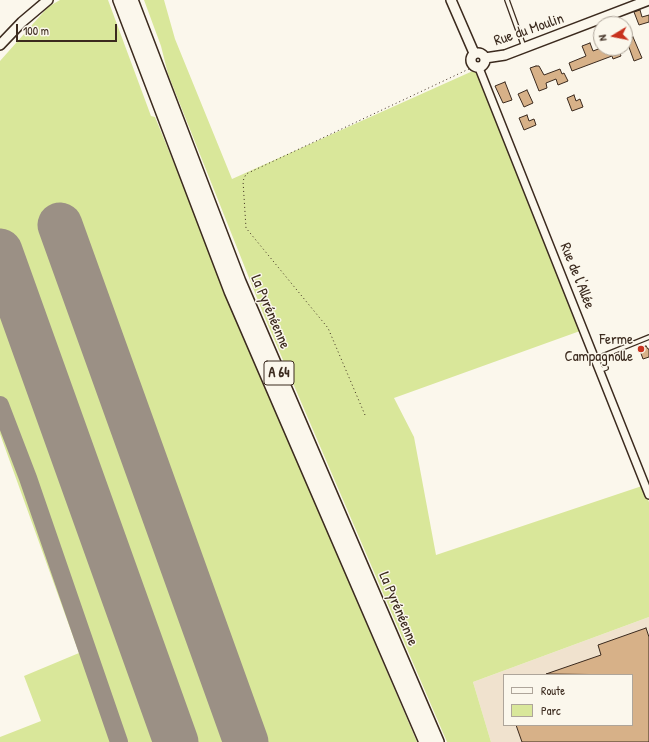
<!DOCTYPE html>
<meta charset="utf-8">
<style>
body{margin:0}
#map{position:relative;width:649px;height:742px;overflow:hidden;background:#fbf7ec;font-family:"Patrick Hand",sans-serif}
canvas{display:block}
.legend{position:absolute;left:503px;top:674px;width:130px;height:52px;box-sizing:border-box;background:#fbf7ec;border:1px solid #aea59a;margin:0;padding:5px 7px;list-style:none;font-size:12px;color:#3b2a1e}
.legend li{display:flex;align-items:center;gap:8px;height:20px}
.legend b{width:20px;border:1px solid #aea59a}
.north{position:absolute;left:593px;top:16px;width:40px;height:40px;box-sizing:border-box;background:#fbf7ec;border:1px solid #aea59a;border-radius:50%;rotate:260deg;font-size:11px;font-weight:700;line-height:16px;text-align:center;color:#3b2a1e}
.north::after{content:'';display:block;margin:auto;width:14px;height:18px;background:#c8321e;clip-path:polygon(50% 0,100% 100%,50% 72%,0 100%)}
.scale{position:absolute;left:16px;top:24px;width:101px;height:18px;box-sizing:border-box;border:2px solid #3b2a1e;border-top:0;padding-left:5px;font-size:12px;line-height:14px;white-space:nowrap;color:#3b2a1e;-webkit-text-stroke:3px #fbf7ec;paint-order:stroke}
</style>
<div id="map">
<canvas width="649" height="742"></canvas>
<ul class="legend">
<li><b style="height:5px;background:#fbf7ec"></b>Route</li>
<li><b style="height:11px;background:#d9e79a"></b>Parc</li>
</ul>
<div class="north">N</div>
<div class="scale">100 m</div>
</div>
<script>
const ctx = document.querySelector('canvas').getContext('2d');
ctx.lineJoin = 'round';
function paint(path, color) { ctx.fillStyle = color; ctx.fill(path, 'evenodd'); }
const shape = rows => new Path2D(rows.map(r => 'M' + r).join(''));
function strokePath(path, color, width, dash) { ctx.strokeStyle = color; ctx.lineWidth = width; ctx.lineCap = dash ? 'butt' : 'round'; ctx.setLineDash(dash || []); ctx.stroke(path); }
function write(font, color, halo, rows, align = 'center') {
  ctx.font = font + ' "Patrick Hand",sans-serif'; ctx.lineWidth = 3; ctx.setLineDash([]); ctx.textBaseline = 'middle'; ctx.strokeStyle = halo; ctx.fillStyle = color; for (const [text, x, y, turn = 0] of rows) {
    ctx.save(); ctx.translate(x, y); ctx.rotate((+turn || 0) * Math.PI / 180); ctx.textAlign = isNaN(turn) ? turn : align; if (halo) ctx.strokeText(text, 0, 0); ctx.fillText(text, 0, 0); ctx.restore();
  }
}
paint(shape([
 [649,617,649,742,491,742,473,682],
 [504,675,632,675,632,725,504,725]
]), '#f0e2ce');
paint(shape([
 [60,0,108,0,151,116,155,117,264,383,417,742,0,742,0,737,41,721,24,676,79,653,0,434,0,61,48,7],
 [144,0,164,0,175,39,232,179,475,70,580,331,394,398,414,437,436,555,642,486,649,502,649,617,473,682,491,742,447,742,265,318,168,74,161,46]
]), '#d9e79a');
strokePath(shape([
 [0,405,28,478,119,742]
]), '#9b9085', 18);
strokePath(shape([
 [60,225,246,742],
 [0,251,176,742]
]), '#9b9085', 45);
const building = shape([
 [640,10,642,17,649,15,649,22,639,25,634,12,640,10],
 [633,37,642,58,634,61,626,39,633,37],
 [590,43,593,51,601,48,618,48,621,56,613,59,612,56,572,71,569,63,586,56,582,46,590,43],
 [536,66,539,66,544,75,560,69,562,74,564,73,568,81,558,85,556,79,546,83,547,88,539,91,530,68,536,66],
 [505,82,512,100,503,103,495,86,505,82],
 [527,90,533,103,524,107,518,94,527,90],
 [574,95,576,101,580,99,583,107,572,111,567,98,574,95],
 [527,115,529,121,534,119,536,125,524,130,519,118,527,115],
 [646,346,648,349,649,349,649,357,643,359,639,348,646,346],
 [646,628,649,637,649,742,522,742,516,725,632,725,632,675,546,674,601,655,598,645,646,628]
]);
paint(building, '#d7b188');
strokePath(building, '#3b2a1e', 1);
const service = shape([
 [507,0,524,47],
 [595,359,649,337],
 [600,370,606,368]
]);
const minor = shape([
 [479,68,649,495]
]);
const tertiary = shape([
 [451,0,474,53],
 [0,45,22,22,48,0],
 '471 60a7 7 0 1 1 14 0a7 7 0 1 1-14 0Z',
 [485,58,505,55,649,0]
]);
const motorway = shape([
 [120,0,231,291,426,742],
 [131,0,239,282,437,742]
]);
strokePath(service, '#3b2a1e', 6);
strokePath(minor, '#3b2a1e', 10);
strokePath(tertiary, '#3b2a1e', 12);
strokePath(motorway, '#3b2a1e', 16);
strokePath(shape([
 [365,415,328,328,246,228,243,181,246,174,471,68]
]), '#3b2a1e', 1, [1, 3]);
strokePath(service, '#fbf7ec', 3.5);
strokePath(minor, '#fbf7ec', 7);
strokePath(tertiary, '#fbf7ec', 9);
strokePath(motorway, '#fbf7ec', 13);
for (const [x, y, r, color] of [
 [641,349,4,"#c8321e"]
]) { const dot = new Path2D(); dot.arc(x, y, r, 0, 2 * Math.PI); ctx.fillStyle = color; ctx.fill(dot); strokePath(dot, '#fbf7ec', 1.5); }
for (const [x, y, w] of [
 [279,373,30]
]) { const box = new Path2D(); box.roundRect(x - w / 2, y - 12, w, 24, 3); ctx.fillStyle = '#fbf7ec'; ctx.fill(box); strokePath(box, '#3b2a1e', 1); }
write('bold 14px', '#3b2a1e', null, [
 ["A 64",279,373]
]);
write('15px', '#3b2a1e', '#fbf7ec', [
 ["Rue du Moulin",529,30,-19],
 ["Rue de l'Allée",577,276,68],
 ["La Pyrénéenne",270,312,67],
 ["La Pyrénéenne",398,609,67]
]);
write('15px', '#3b2a1e', '#fbf7ec', [
 ["Ferme",633,340],
 ["Campagnolle",633,357]
], 'right');
</script>
